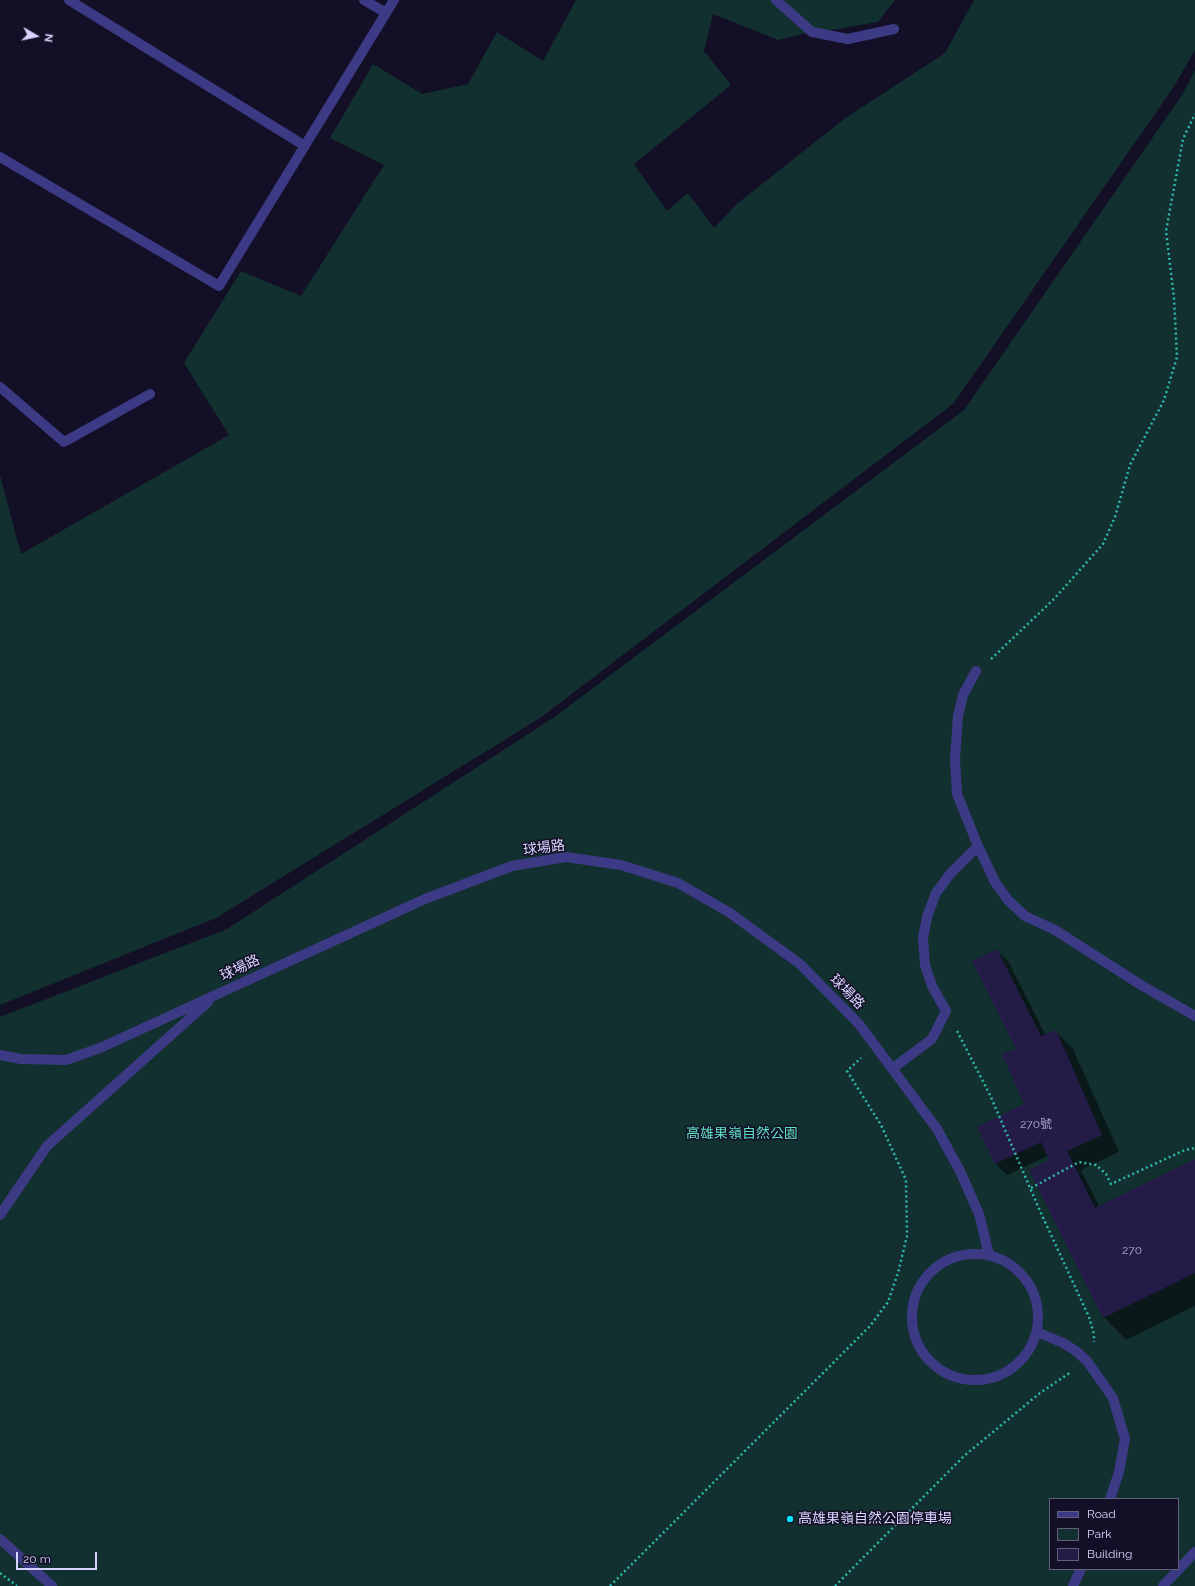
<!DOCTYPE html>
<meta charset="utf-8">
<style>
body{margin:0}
#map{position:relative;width:1195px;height:1586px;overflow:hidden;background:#130f26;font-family:Raleway,sans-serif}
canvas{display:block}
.legend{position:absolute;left:1049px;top:1498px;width:130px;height:72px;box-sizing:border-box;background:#130f26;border:1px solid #625e7d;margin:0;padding:5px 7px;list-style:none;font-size:12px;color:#d9d4ff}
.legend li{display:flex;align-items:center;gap:8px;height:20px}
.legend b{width:20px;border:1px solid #625e7d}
.north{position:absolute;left:16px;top:16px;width:40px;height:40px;-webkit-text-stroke:3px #130f26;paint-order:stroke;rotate:99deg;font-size:11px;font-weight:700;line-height:16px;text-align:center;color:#d9d4ff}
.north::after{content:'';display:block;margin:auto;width:14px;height:18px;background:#d9d4ff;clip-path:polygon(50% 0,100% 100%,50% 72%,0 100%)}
.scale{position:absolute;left:16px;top:1552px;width:81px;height:18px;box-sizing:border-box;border:2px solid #d9d4ff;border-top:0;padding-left:5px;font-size:12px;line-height:14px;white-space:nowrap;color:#d9d4ff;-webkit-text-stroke:3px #130f26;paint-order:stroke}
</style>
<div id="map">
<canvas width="1195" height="1586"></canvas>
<ul class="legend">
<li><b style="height:5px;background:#3d3a85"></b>Road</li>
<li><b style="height:11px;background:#12302f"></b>Park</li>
<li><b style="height:11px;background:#241b47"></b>Building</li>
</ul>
<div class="north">N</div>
<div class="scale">20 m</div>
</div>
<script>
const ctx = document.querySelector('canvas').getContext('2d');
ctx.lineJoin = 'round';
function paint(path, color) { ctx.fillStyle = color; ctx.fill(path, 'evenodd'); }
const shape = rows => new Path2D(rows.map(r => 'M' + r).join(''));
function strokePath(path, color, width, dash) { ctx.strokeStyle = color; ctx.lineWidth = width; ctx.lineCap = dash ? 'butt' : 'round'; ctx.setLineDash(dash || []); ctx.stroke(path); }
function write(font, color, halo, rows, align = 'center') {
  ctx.font = font + ' Raleway,"Noto Sans TC",sans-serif'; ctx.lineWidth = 3; ctx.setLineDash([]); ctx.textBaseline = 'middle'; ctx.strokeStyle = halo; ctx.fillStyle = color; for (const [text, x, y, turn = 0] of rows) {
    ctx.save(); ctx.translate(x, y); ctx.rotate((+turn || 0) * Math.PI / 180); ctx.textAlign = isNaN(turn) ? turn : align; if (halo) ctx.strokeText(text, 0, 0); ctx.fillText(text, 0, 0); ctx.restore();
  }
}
paint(shape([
 [576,0,771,0,807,33,778,40,713,14,704,51,731,85,634,164,667,211,688,193,714,228,738,203,844,119,945,53,974,0,1195,0,1195,50,1173,88,953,404,540,718,216,918,0,1005,0,475,21,554,229,435,184,363,241,271,301,296,384,165,330,138,373,64,422,94,468,84,497,32,543,61],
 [780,0,895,0,878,22,825,31,812,29],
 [1195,70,1195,1586,0,1586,0,1017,227,929,553,718,964,410,1182,95],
 [1050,1499,1178,1499,1178,1569,1050,1569]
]), '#12302f');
paint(shape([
 [996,950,1008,961,1046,1036,1055,1031,1073,1049,1119,1152,1081,1170,1100,1208,1195,1160,1195,1306,1126,1340,1104,1317,1048,1156,1007,1175,996,1164,978,1127,1027,1108,1017,1049]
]), '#0007');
paint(shape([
 [997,949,1041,1036,1056,1030,1102,1135,1067,1151,1095,1208,1195,1159,1195,1273,1103,1318,1029,1170,1049,1160,1041,1142,995,1164,977,1127,1024,1104,1002,1054,1016,1049,972,961]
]), '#241b47');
strokePath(shape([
 [991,659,1054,599,1103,544,1115,517,1130,465,1164,400,1177,357,1174,298,1166,231,1183,139,1195,114],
 [957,1031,990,1095,1040,1211,1089,1317,1094,1334,1094,1342],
 [1031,1188,1079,1162,1096,1165,1106,1174,1111,1184,1185,1150,1195,1148],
 [0,1573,17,1586],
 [610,1586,870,1326,888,1302,898,1273,907,1236,906,1180,881,1125,847,1071,861,1058],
 [835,1586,964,1456,1040,1393,1071,1372]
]), '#2fb8b0', 2.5, [2, 3]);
strokePath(shape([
 [69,0,305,146],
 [364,0,386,13],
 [776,0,812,32,848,39,894,29],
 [0,157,219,286,394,0],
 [0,387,64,442,150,394],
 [978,846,995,882,1008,900,1025,916,1055,930,1141,985,1195,1016],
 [0,1055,21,1059,66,1060,100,1048,425,899,512,866,566,857,621,865,678,883,730,913,800,964,859,1024,937,1129,960,1171,979,1214,989,1255],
 [893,1068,932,1039,946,1011,932,986,925,965,923,938,927,917,936,893,950,874,978,846,957,794,955,759,958,716,963,695,976,671],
 [0,1215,47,1146,208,1002],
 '912 1317a63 63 0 1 1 126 0a63 63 0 1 1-126 0Z',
 [1037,1332,1063,1343,1076,1351,1087,1361,1113,1398,1125,1439,1119,1472,1110,1499],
 [0,1539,52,1586],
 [1073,1586,1081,1569],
 [1163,1586,1195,1552]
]), '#3d3a85', 10);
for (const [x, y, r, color] of [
 [790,1519,4,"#00e5ff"]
]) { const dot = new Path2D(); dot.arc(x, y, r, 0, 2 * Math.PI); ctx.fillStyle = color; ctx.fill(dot); strokePath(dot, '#130f26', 1.5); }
write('12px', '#aca6d1', null, [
 ["270號",1036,1124],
 ["270",1132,1250]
]);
write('14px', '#d9d4ff', '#130f26', [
 ["球場路",544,848,-7],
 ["球場路",240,968,-25],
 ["球場路",847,992,45]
]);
write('14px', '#5fe0c0', '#130f26', [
 ["高雄果嶺自然公園",742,1134]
]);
write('14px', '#d9d4ff', '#130f26', [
 ["高雄果嶺自然公園停車場",798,1519]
], 'left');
</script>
